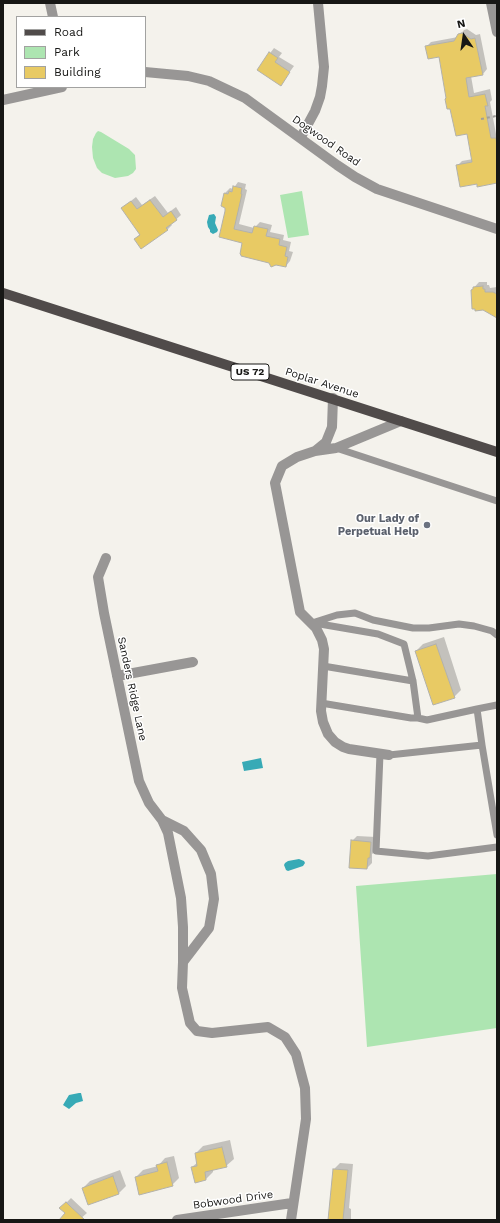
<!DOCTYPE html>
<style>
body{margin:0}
#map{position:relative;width:500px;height:1223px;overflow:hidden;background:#f4f2ec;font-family:"Work Sans",sans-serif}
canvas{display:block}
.frame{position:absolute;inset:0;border:4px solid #171715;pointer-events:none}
.legend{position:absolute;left:16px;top:16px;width:130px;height:72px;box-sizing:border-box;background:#fff;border:1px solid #a2a2a1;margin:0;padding:5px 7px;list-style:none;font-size:12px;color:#171715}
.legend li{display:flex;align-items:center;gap:8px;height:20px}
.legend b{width:20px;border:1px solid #a2a2a1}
.north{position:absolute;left:444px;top:16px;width:40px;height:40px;-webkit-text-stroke:3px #fff;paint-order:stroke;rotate:347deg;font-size:11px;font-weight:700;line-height:16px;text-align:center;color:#171715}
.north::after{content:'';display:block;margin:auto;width:14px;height:18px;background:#171715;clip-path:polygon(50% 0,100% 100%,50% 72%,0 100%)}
</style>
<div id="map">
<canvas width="500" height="1223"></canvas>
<div class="frame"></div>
<ul class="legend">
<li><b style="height:5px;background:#504b4a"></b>Road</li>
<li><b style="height:11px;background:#ade5b1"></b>Park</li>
<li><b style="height:11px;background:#e8ca64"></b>Building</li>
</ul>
<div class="north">N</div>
</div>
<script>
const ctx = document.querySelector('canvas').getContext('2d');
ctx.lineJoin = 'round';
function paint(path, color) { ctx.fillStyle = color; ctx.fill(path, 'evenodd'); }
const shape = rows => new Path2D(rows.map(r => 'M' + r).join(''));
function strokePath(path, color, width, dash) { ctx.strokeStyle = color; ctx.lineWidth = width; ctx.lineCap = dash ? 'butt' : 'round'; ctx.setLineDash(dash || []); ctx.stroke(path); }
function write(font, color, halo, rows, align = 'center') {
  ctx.font = font + ' "Work Sans",sans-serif'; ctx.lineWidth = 3; ctx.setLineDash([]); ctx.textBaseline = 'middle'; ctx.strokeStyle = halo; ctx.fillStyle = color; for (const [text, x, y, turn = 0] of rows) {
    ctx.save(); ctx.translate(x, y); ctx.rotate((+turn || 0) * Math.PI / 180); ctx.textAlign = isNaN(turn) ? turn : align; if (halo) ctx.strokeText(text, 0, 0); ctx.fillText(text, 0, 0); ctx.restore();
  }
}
paint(shape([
 [98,131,101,132,129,149,135,155,136,169,133,173,128,176,115,178,102,173,97,168,93,158,92,147,93,139,96,133],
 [302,191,309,235,288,238,280,195],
 [497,874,497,1028,367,1047,356,886]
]), '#ade5b1');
paint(shape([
 [214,214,216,217,215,223,218,230,217,232,213,234,210,232,210,230,208,227,207,222,209,215],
 [261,758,263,768,244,771,242,762],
 [299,859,304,861,305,863,303,866,288,871,286,870,284,865,285,863,288,861],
 [79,1093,81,1093,83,1101,76,1103,69,1109,63,1105,69,1095]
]), '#37aab6');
paint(shape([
 [467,29,476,35,480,34,487,69,483,74,471,76,474,93,490,89,492,100,490,102,496,134,497,134,497,182,478,183,457,166,462,161,473,159,468,133,447,97,440,56,426,47,431,42,458,37,464,30],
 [274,48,282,53,279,57,294,66,281,84,258,69],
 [238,182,246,184,245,189,247,190,239,224,254,228,260,222,272,225,270,232,284,235,283,240,291,242,289,251,293,252,290,261,286,266,269,262,244,242,220,236,226,207,222,206,225,193,230,188,233,189],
 [155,196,168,213,176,207,181,215,171,224,172,225,167,230,135,239,140,234,122,208,136,197,142,205],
 [479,282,487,282,487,285,489,285,490,288,497,287,497,316,472,290],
 [444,637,461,690,454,697,416,651,423,644],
 [357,836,376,837,375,852,372,854,372,863,367,868,352,841],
 [230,1140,234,1159,226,1166,213,1169,213,1172,206,1179,195,1182,192,1167,198,1162,196,1153,203,1146],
 [174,1156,179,1178,172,1185,136,1177,143,1170,158,1166,165,1158],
 [340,1163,353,1164,349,1208,351,1209,351,1220,328,1220,334,1169],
 [120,1170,126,1186,119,1193,89,1204,83,1188,90,1181],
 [71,1198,87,1213,79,1220,60,1220,66,1213,61,1208]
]), '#0003');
const building = shape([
 [462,33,471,39,475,38,483,75,466,78,469,97,485,94,488,106,485,106,491,138,496,138,497,146,497,183,477,187,477,184,460,187,456,165,472,162,467,134,456,136,450,109,447,109,445,99,446,98,439,57,428,59,425,46,454,41,458,34,462,33],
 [269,52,278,58,275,62,290,72,281,86,257,70,269,52],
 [233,186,242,188,241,194,242,194,234,229,252,233,254,226,268,229,266,236,280,239,279,245,287,247,285,256,288,257,286,267,276,265,271,267,269,263,241,256,241,255,240,254,242,243,219,237,225,211,225,208,221,206,224,193,228,194,229,191,232,192,233,186],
 [150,200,163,217,171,211,177,220,166,228,168,230,141,249,134,239,140,235,121,208,131,201,137,209,150,200],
 [483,286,483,289,485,289,485,292,493,292,497,294,497,318,483,310,475,311,475,309,472,309,471,290,473,289,473,287,483,286],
 [436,644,455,698,433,705,415,651,436,644],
 [351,840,371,842,370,858,368,858,367,869,349,868,351,840],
 [222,1147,227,1167,205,1172,206,1180,195,1183,191,1167,197,1166,195,1153,222,1147],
 [167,1162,173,1186,139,1195,135,1177,158,1171,156,1165,167,1162],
 [333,1169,348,1170,343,1220,328,1220,333,1169],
 [113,1176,119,1194,88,1205,82,1188,113,1176],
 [66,1202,70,1206,85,1220,59,1220,65,1213,59,1208,66,1202]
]);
paint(building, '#e8ca64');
strokePath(building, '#b2b1ab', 1);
strokePath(shape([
 [481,119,496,116]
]), '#a09e9a', 2, [3, 3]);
strokePath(shape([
 [336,448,497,501],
 [312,623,337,615,355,613,373,620,413,628,429,628,459,624,474,626,492,631,497,635],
 [314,623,378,634,404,644,413,681,418,718],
 [323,666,413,681],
 [321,703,411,718,418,718,427,720,477,709],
 [482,745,477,709,497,705],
 [380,754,376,851,428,856,497,847],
 [389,755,482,745,497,835]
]), '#989695', 7);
strokePath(shape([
 [50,3,53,17],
 [491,3,497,32],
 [301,137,315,111,320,97,322,86,324,67,318,3],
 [333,398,332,427,326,442,315,451,336,448,401,421],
 [315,451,297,457,282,466,275,483,300,612,316,628,322,640,324,649,321,711,323,722,328,734,335,742,343,747,349,749,389,755],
 [106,558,98,577,104,613,139,781,149,803,162,820],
 [117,676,193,662],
 [183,962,209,928,214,899,211,874,201,850,184,831,162,820,168,833,181,898,183,927,183,962,182,988,190,1023,197,1031,212,1033,268,1027,285,1037,296,1054,305,1088,306,1119,291,1220],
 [177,1220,292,1203]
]), '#989695', 10);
strokePath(shape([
 [145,72,188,76,209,81,245,98,337,165,355,177,377,189,497,229],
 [3,100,62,87]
]), '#989695', 10);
strokePath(shape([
 [3,293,497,452]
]), '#504b4a', 10);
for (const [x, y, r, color] of [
 [427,525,4,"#6b7280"]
]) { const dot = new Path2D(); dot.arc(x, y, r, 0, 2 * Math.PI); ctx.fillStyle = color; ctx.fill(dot); strokePath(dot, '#fff', 1.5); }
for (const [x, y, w] of [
 [250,372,38]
]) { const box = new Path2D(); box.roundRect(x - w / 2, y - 8, w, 16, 3); ctx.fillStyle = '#fff'; ctx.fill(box); strokePath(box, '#171715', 1); }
write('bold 10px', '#171715', null, [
 ["US 72",250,372]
]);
write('11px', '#171715', '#fff', [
 ["Dogwood Road",326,141,35],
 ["Poplar Avenue",322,383,18],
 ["Sanders Ridge Lane",132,689,78],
 ["Bobwood Drive",233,1200,-8]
]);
write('bold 11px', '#5b616d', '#fff', [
 ["Our Lady of",419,519],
 ["Perpetual Help",419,532]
], 'right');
</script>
